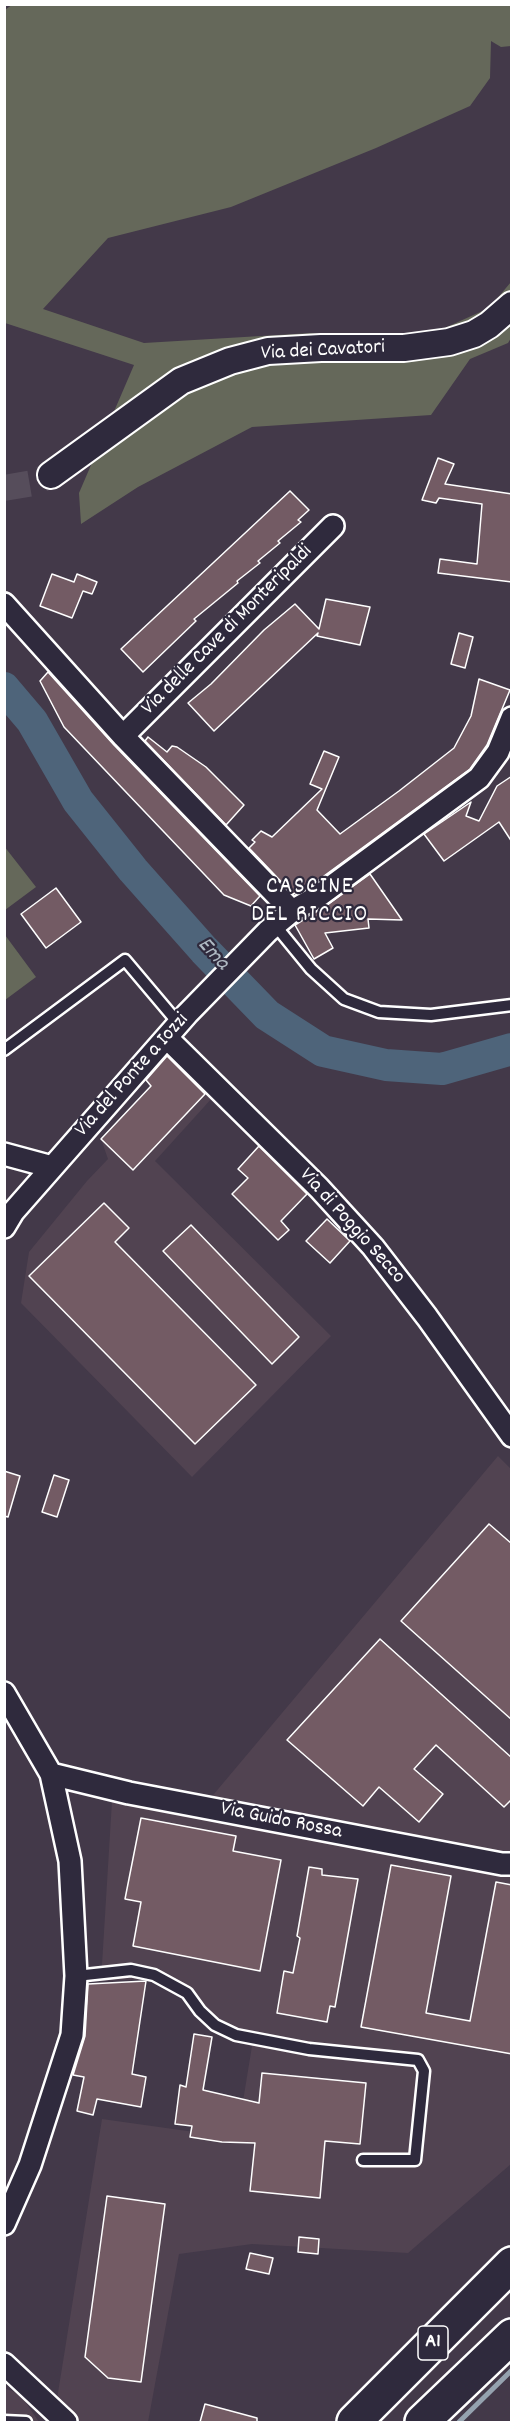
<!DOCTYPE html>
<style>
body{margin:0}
#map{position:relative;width:516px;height:2427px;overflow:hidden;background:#433949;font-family:Dekko,sans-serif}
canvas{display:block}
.frame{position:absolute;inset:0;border:6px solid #fff;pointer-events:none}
</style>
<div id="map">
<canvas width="516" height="2427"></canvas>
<div class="frame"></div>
</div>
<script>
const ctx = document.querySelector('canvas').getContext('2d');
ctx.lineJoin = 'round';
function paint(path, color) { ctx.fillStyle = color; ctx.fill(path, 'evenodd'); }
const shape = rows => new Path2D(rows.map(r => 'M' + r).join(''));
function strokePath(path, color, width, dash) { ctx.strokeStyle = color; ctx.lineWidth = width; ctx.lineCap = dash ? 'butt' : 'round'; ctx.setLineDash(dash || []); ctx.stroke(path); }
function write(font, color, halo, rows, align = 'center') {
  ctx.font = font + ' Dekko,sans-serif'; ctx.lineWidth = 4.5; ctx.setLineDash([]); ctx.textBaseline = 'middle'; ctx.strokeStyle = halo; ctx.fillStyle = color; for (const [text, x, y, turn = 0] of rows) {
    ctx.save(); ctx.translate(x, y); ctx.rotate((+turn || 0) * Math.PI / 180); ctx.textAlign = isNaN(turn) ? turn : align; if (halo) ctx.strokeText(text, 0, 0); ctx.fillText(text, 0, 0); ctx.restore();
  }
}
paint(shape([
 [190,1075,213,1097,155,1161,331,1336,192,1477,21,1303,29,1252,87,1181,108,1159,101,1139,151,1086,166,1100],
 [498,1456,512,1470,511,2164,408,2253,252,2244,179,2254,148,2422,81,2422,57,2399,102,2119,237,2138,252,2046,161,1979,101,1981,112,1801,198,1813],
 [4,2388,20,2394,39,2422,5,2422]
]), '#514351');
paint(shape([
 [13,4,511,5,511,46,501,47,491,41,490,78,470,106,376,148,231,207,108,238,43,309,144,343,311,333,418,340,489,308,511,282,511,338,508,343,470,359,431,415,252,427,138,487,81,524,79,493,134,365,5,323,5,10],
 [4,846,36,887,5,910,4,910],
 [5,935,36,977,5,1000,4,1000]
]), '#65685a');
strokePath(shape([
 [459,2422,512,2370]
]), '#95a2af', 5);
strokePath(shape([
 [4,688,32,721,78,801,133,870,204,950,267,1015,323,1051,386,1065,442,1069,512,1049]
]), '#4e647a', 32);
const building = shape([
 [438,458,454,464,445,484,512,494,512,582,438,573,440,559,477,564,482,504,439,498,436,503,422,500,438,458],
 [290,491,309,510,298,520,301,522,278,541,280,543,258,561,260,563,237,581,238,583,194,619,196,621,143,672,121,649,290,491],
 [52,574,74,582,77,574,97,582,92,594,83,591,72,618,40,606,52,574],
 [326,599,370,607,360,645,317,636,318,633,214,731,188,703,211,684,264,630,295,604,319,629,326,599],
 [459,633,473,637,465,668,451,664,459,633],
 [48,672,114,745,260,896,251,906,224,895,64,727,40,681,48,672],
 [479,679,510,690,487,745,470,769,313,884,293,894,249,848,255,842,252,840,261,831,272,837,322,789,310,784,324,751,339,757,317,810,340,834,399,791,454,748,471,716,479,679],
 [148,737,167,752,172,746,177,747,206,767,244,805,226,825,145,741,148,737],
 [512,776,512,842,499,822,444,861,424,834,471,802,466,816,479,821,497,786,512,776],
 [370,874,402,920,368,919,369,928,325,933,333,948,314,959,295,925,327,905,370,874],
 [56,888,81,922,46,948,21,914,56,888],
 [167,1056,205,1094,133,1170,101,1139,151,1086,146,1080,167,1056],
 [259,1146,307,1194,281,1221,289,1230,278,1240,232,1194,248,1178,238,1169,259,1146],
 [104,1203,129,1228,115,1242,256,1385,195,1444,29,1276,104,1203],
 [327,1219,350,1241,330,1263,306,1241,327,1219],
 [191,1225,299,1337,272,1364,163,1251,191,1225],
 [4,1471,20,1476,8,1517,4,1516,4,1471],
 [54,1475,69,1480,57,1517,42,1512,54,1475],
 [489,1524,512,1544,512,1720,401,1621,489,1524],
 [380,1639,512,1758,512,1799,504,1807,436,1745,414,1769,443,1794,419,1822,379,1787,363,1806,287,1740,380,1639],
 [141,1818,236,1836,233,1851,281,1860,260,1971,133,1946,141,1902,125,1899,141,1818],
 [391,1865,451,1876,426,2013,470,2021,496,1882,512,1885,512,2054,361,2027,391,1865],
 [309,1867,322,1869,322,1875,358,1879,335,2007,330,2006,327,2022,277,2013,284,1971,293,1973,300,1938,297,1936,309,1867],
 [146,1981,132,2074,146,2077,141,2107,97,2099,93,2115,77,2111,84,2077,73,2075,85,2036,88,1984,146,1981],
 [194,2034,212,2037,203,2090,259,2103,262,2073,366,2083,360,2144,325,2141,320,2198,250,2191,255,2143,222,2142,190,2137,192,2126,175,2124,180,2085,186,2087,194,2034],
 [107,2196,165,2204,141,2382,108,2378,85,2357,107,2196],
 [299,2237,319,2239,318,2254,298,2252,299,2237],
 [250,2253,273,2258,269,2274,246,2269,250,2253],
 [205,2404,257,2418,257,2422,200,2422,205,2404]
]);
paint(building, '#735b64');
strokePath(building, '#fff', 1.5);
strokePath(shape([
 [4,488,33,483,51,475]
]), '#564d5b', 26, [26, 13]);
const service = shape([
 [275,925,311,969,344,999,379,1012,431,1015,512,1005],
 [4,1050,125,960,179,1024],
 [76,1976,131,1970,154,1975,187,1993,200,2011,215,2025,236,2035,309,2049,418,2060,424,2071,415,2160,363,2160],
 [4,2421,26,2422]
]);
const minor = shape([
 [4,604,123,736,292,911],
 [123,736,333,526],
 [167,1038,319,1188,373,1247,427,1317,512,1436],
 [4,1154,52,1167],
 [4,1227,13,1212,187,1014,268,931,292,911,320,895,479,778,498,752,512,718],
 [4,1693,51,1774,70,1861,76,1976,72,2035,30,2165,4,2224],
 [51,1774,129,1793,502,1864,512,1864],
 [4,2364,66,2422]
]);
const tertiary = shape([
 [51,475,181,381,230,361,268,351,321,348,404,348,449,342,474,334,489,325,512,305]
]);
const motorway = shape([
 [354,2422,512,2264],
 [422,2422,512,2336]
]);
strokePath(service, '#fff', 15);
strokePath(minor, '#fff', 26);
strokePath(tertiary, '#fff', 30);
strokePath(motorway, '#fff', 38);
strokePath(service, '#2f2a3d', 10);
strokePath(minor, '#2f2a3d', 21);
strokePath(tertiary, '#2f2a3d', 26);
strokePath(motorway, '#2f2a3d', 33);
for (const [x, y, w] of [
 [433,2343,30]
]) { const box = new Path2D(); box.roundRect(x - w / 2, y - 17, w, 34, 4.5); ctx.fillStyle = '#2f2a3d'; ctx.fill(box); strokePath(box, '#fff', 1.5); }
write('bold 20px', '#fff', null, [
 ["A1",433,2343]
]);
write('21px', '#fff', '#2f2a3d', [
 ["Via dei Cavatori",323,352,-3],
 ["Via delle Cave di Monteripaldi",228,631,-45],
 ["Via del Ponte a Iozzi",133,1076,-48],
 ["Via di Poggio Secco",351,1227,48],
 ["Via Guido Rossa",281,1822,11]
]);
write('italic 22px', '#afb9c3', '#2f2a3d', [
 ["Ema",212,955,47]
]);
ctx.letterSpacing = '1.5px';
write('24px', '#fff', '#2f2a3d', [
 ["CASCINE",310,889],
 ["DEL RICCIO",310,917]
]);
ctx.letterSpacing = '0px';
</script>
